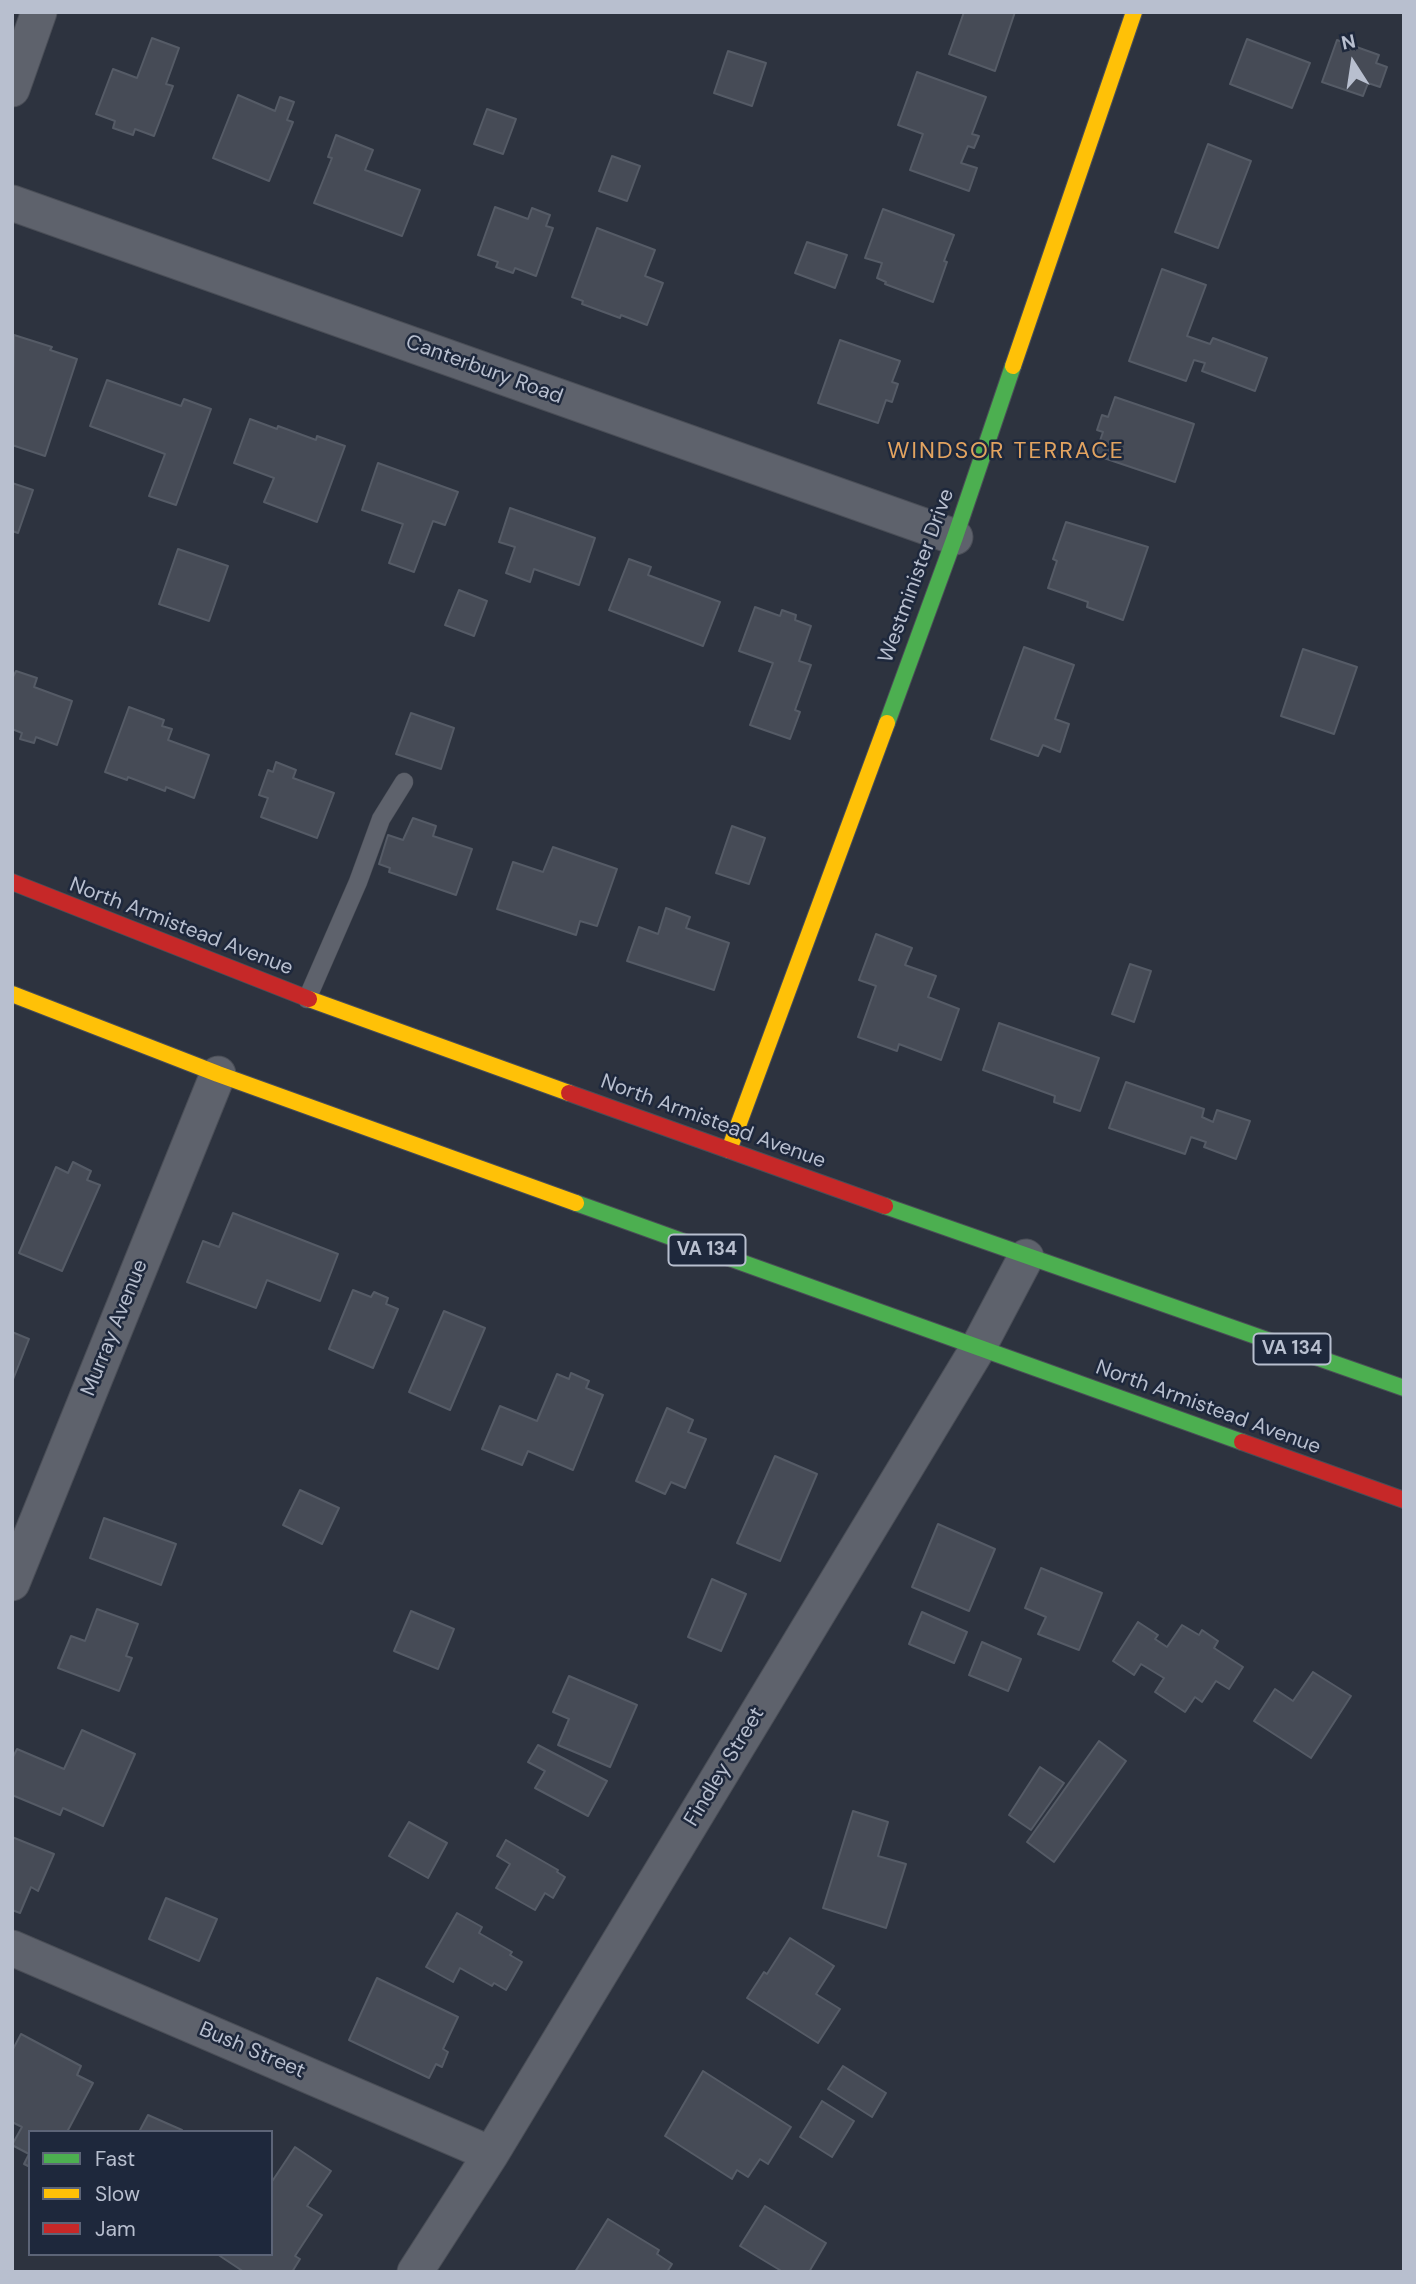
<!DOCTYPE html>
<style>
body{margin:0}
#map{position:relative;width:1416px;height:2284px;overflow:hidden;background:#2d333f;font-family:"DM Sans",sans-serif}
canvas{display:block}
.frame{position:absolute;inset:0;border:14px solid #b8bfcf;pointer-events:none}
.legend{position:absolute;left:28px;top:2130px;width:245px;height:126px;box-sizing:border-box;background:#1e283c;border:2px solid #5c6477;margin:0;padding:9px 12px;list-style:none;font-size:21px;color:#b8bfcf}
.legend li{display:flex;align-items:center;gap:14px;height:35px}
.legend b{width:35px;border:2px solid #5c6477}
.north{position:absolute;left:1318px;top:28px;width:70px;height:70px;-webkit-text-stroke:5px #1e283c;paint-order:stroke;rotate:348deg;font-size:19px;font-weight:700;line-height:28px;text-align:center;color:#b8bfcf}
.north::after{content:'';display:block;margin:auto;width:24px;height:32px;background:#b8bfcf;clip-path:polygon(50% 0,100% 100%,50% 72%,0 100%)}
</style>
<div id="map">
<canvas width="1416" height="2284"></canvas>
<div class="frame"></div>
<ul class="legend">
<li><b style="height:9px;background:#4caf50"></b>Fast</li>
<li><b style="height:9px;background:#ffc107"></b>Slow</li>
<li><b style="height:9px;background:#c62828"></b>Jam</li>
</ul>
<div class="north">N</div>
</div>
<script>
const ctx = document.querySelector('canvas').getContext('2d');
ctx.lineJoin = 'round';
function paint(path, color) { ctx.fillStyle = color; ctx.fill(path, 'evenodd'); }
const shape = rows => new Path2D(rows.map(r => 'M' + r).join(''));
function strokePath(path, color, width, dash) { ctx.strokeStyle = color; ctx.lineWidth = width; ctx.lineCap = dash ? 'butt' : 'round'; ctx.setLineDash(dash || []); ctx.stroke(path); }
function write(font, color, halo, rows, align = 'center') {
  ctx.font = font + ' "DM Sans",sans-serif'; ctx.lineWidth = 5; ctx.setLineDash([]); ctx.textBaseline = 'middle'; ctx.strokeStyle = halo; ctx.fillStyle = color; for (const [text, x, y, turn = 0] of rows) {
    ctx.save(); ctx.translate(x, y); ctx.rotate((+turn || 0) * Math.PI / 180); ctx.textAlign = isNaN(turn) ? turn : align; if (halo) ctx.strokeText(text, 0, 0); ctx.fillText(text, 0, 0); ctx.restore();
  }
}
const building = shape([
 [964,12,1015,12,995,71,949,54,964,12],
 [152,38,179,48,166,84,173,86,154,136,135,129,133,135,113,128,115,121,96,114,113,69,137,78,152,38],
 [1247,39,1310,63,1292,108,1230,84,1247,39],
 [1337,40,1379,55,1376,63,1387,67,1380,87,1368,83,1363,96,1322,82,1337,40],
 [728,51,766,63,752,106,714,93,728,51],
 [917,72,986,97,972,134,979,136,974,148,968,146,961,163,977,168,969,191,910,170,923,134,898,125,917,72],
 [238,95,275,111,280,97,294,102,287,120,293,122,269,181,213,158,238,95],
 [487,109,516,119,503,154,474,144,487,109],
 [336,135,373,150,365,170,420,190,402,236,314,203,332,158,328,157,336,135],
 [1208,144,1251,161,1218,248,1175,232,1208,144],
 [612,156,640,166,627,201,599,191,612,156],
 [495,207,528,219,532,208,550,215,546,226,553,228,536,276,515,268,513,273,496,267,498,262,478,255,495,207],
 [883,209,954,235,944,261,947,262,933,302,885,284,886,282,877,278,882,263,865,258,883,209],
 [597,228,655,250,645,276,663,283,647,325,621,315,620,318,582,304,583,301,572,297,597,228],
 [807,242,847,255,835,288,795,273,807,242],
 [1162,269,1206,285,1187,336,1210,344,1213,338,1267,358,1255,391,1202,371,1205,363,1194,360,1186,381,1129,361,1162,269],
 [14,335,52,347,50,350,77,359,45,456,12,445,14,335],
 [840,340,900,361,892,382,898,384,892,402,886,400,878,423,818,403,840,340],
 [107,380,181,406,184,399,211,409,176,505,149,496,165,454,90,426,107,380],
 [1115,397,1194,424,1175,482,1095,455,1103,432,1097,430,1102,415,1108,417,1115,397],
 [250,419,277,429,278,426,316,440,317,436,345,446,317,522,264,502,274,478,234,463,250,419],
 [378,463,458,492,445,525,433,521,414,572,389,563,403,524,362,510,378,463],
 [12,483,33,490,18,533,12,531,12,483],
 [510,508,595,538,579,585,534,569,530,582,506,573,515,547,499,542,510,508],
 [1066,522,1148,547,1123,620,1087,607,1088,602,1048,588,1057,561,1053,559,1066,522],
 [178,549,228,566,209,621,159,604,178,549],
 [629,559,651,567,648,575,720,602,703,646,609,610,629,559],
 [459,590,487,601,474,636,445,625,459,590],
 [755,607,780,616,782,610,796,615,795,620,811,626,799,661,811,665,795,710,800,712,790,739,750,725,773,663,739,651,755,607],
 [1024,647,1074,665,1055,719,1069,724,1060,752,1043,745,1038,756,991,739,1024,647],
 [1303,649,1357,667,1334,734,1281,716,1303,649],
 [16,671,37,678,34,687,72,701,57,745,36,737,34,743,20,739,22,733,12,729,12,679,16,671],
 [129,707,164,720,162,726,172,729,168,740,209,755,194,798,166,787,165,791,128,777,127,780,105,772,129,707],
 [411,713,454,728,441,769,396,754,411,713],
 [276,762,296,770,293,778,334,793,317,838,261,817,268,798,259,795,268,770,273,772,276,762],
 [413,818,436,826,433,836,472,849,456,895,389,872,390,868,379,864,388,835,403,840,413,818],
 [732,826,765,838,749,884,716,873,732,826],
 [553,847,617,869,597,926,580,921,576,935,497,909,513,862,543,872,553,847],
 [666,908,690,917,686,928,729,943,714,990,627,961,639,927,658,934,666,908],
 [876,934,912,948,905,965,936,976,928,997,959,1009,941,1060,899,1044,897,1051,858,1037,876,986,859,980,876,934],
 [1130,964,1151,971,1134,1022,1112,1014,1130,964],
 [999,1023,1099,1058,1080,1111,1054,1102,1055,1096,983,1070,999,1023],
 [1126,1082,1204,1109,1202,1117,1213,1122,1217,1110,1250,1121,1236,1159,1204,1147,1206,1142,1191,1137,1185,1154,1109,1128,1126,1082],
 [73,1162,91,1171,87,1180,100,1185,62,1271,19,1253,56,1167,68,1173,73,1162],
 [233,1213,338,1254,320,1301,267,1280,256,1308,187,1282,203,1241,219,1247,233,1213],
 [353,1290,371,1297,374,1292,388,1298,386,1304,398,1309,373,1368,329,1349,353,1290],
 [444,1311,485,1328,450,1410,409,1392,444,1311],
 [12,1332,29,1339,12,1382,12,1332],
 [571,1373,589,1381,586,1388,603,1395,573,1470,528,1451,522,1465,482,1449,500,1406,537,1421,557,1374,569,1379,571,1373],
 [667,1408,693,1420,688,1432,706,1439,685,1488,671,1482,665,1494,636,1481,667,1408],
 [775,1456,817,1474,780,1561,737,1543,775,1456],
 [300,1490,339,1508,322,1544,283,1525,300,1490],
 [104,1518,176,1544,161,1585,90,1558,104,1518],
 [938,1524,995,1549,969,1611,912,1587,938,1524],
 [1041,1568,1102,1593,1079,1650,1038,1634,1046,1617,1025,1608,1041,1568],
 [712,1579,746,1594,721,1651,688,1637,712,1579],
 [97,1609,138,1624,126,1656,132,1658,119,1691,58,1668,71,1636,85,1641,97,1609],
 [411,1611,454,1629,438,1669,394,1651,411,1611],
 [922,1612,967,1632,954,1663,909,1644,922,1612],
 [1138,1622,1158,1635,1155,1639,1167,1647,1182,1625,1199,1635,1202,1630,1218,1641,1214,1648,1243,1667,1229,1689,1216,1681,1202,1702,1195,1697,1185,1712,1155,1692,1164,1678,1141,1664,1134,1675,1113,1661,1138,1622],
 [982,1642,1021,1659,1008,1691,969,1675,982,1642],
 [1313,1672,1351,1696,1311,1758,1254,1721,1275,1689,1293,1701,1313,1672],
 [569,1676,637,1705,610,1767,558,1745,569,1719,553,1712,569,1676],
 [82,1730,135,1754,103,1826,63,1808,60,1815,12,1795,12,1759,17,1749,64,1769,82,1730],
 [1099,1741,1126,1761,1054,1862,1027,1842,1099,1741],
 [538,1745,607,1781,588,1816,535,1788,545,1771,528,1762,538,1745],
 [1040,1767,1064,1783,1031,1830,1009,1815,1040,1767],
 [853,1811,888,1822,878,1856,906,1864,886,1928,823,1908,853,1811],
 [409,1822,447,1843,428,1878,389,1856,409,1822],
 [12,1837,54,1854,38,1891,31,1887,20,1913,12,1910,12,1837],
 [506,1840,558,1870,557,1872,565,1877,553,1898,545,1893,535,1910,496,1888,510,1864,497,1856,506,1840],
 [166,1898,217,1919,199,1961,149,1939,166,1898],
 [457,1913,482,1927,479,1933,512,1952,510,1955,522,1962,506,1990,494,1983,492,1986,460,1968,453,1982,426,1967,457,1913],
 [790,1938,834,1966,816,1994,840,2009,818,2043,747,1998,764,1972,767,1974,790,1938],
 [377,1978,458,2017,443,2049,448,2052,442,2067,436,2064,429,2078,349,2040,377,1978],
 [21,2034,81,2066,77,2075,93,2083,67,2132,30,2132,30,2167,24,2164,29,2154,12,2145,22,2127,12,2122,12,2051,21,2034],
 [843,2066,886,2093,872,2117,828,2089,843,2066],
 [703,2071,791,2127,768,2164,760,2159,748,2177,737,2170,732,2179,665,2136,703,2071],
 [822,2101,854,2121,832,2157,800,2137,822,2101],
 [148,2115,182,2130,182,2132,139,2132,148,2115],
 [295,2147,331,2171,307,2206,322,2215,295,2256,300,2259,292,2272,244,2272,217,2254,271,2254,271,2183,295,2147],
 [765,2206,826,2243,809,2272,783,2272,740,2246,765,2206],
 [608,2219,659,2250,657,2254,672,2264,667,2272,575,2272,608,2219]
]);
paint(building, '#464b56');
strokePath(building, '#555b66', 2);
const lane = shape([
 [307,999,358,882,381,819,404,782]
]);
const street = shape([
 [12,89,39,12],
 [12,203,955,537],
 [12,1583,218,1074],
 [12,1948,491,2154],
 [415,2272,491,2154,978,1348,1026,1257]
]);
const fast = shape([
 [887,723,955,537,1013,366],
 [576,1203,1242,1442],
 [885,1206,1404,1388]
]);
const slow = shape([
 [1013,366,1134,12],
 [12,994,218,1074,576,1203],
 [309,999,569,1093],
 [729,1150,887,723]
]);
const jam = shape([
 [12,882,309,999],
 [569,1093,885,1206],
 [1242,1442,1404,1500]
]);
strokePath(lane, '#4a4e57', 19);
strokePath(street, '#4a4e57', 37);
strokePath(fast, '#4a4e57', 18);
strokePath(slow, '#4a4e57', 18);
strokePath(jam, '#4a4e57', 18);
strokePath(lane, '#5e626c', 18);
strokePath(street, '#5e626c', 35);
strokePath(fast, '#4caf50', 16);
strokePath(slow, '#ffc107', 16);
strokePath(jam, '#c62828', 16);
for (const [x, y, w] of [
 [707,1250,77],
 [1292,1349,77]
]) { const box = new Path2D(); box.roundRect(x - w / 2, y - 15.5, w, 31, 5); ctx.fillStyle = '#1e283c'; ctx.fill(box); strokePath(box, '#b8bfcf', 2); }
write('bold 19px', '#b8bfcf', null, [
 ["VA 134",707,1250],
 ["VA 134",1292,1349]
]);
write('21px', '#b8bfcf', '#1e283c', [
 ["Canterbury Road",484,370,20],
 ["Westminister Drive",917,576,-70],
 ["North Armistead Avenue",181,927,21],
 ["North Armistead Avenue",713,1122,20],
 ["Murray Avenue",115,1328,-68],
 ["North Armistead Avenue",1208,1408,20],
 ["Findley Street",725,1767,-59],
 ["Bush Street",252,2051,23]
]);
ctx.letterSpacing = '2px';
write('23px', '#e2a360', '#1e283c', [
 ["WINDSOR TERRACE",1006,452]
]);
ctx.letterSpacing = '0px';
</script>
